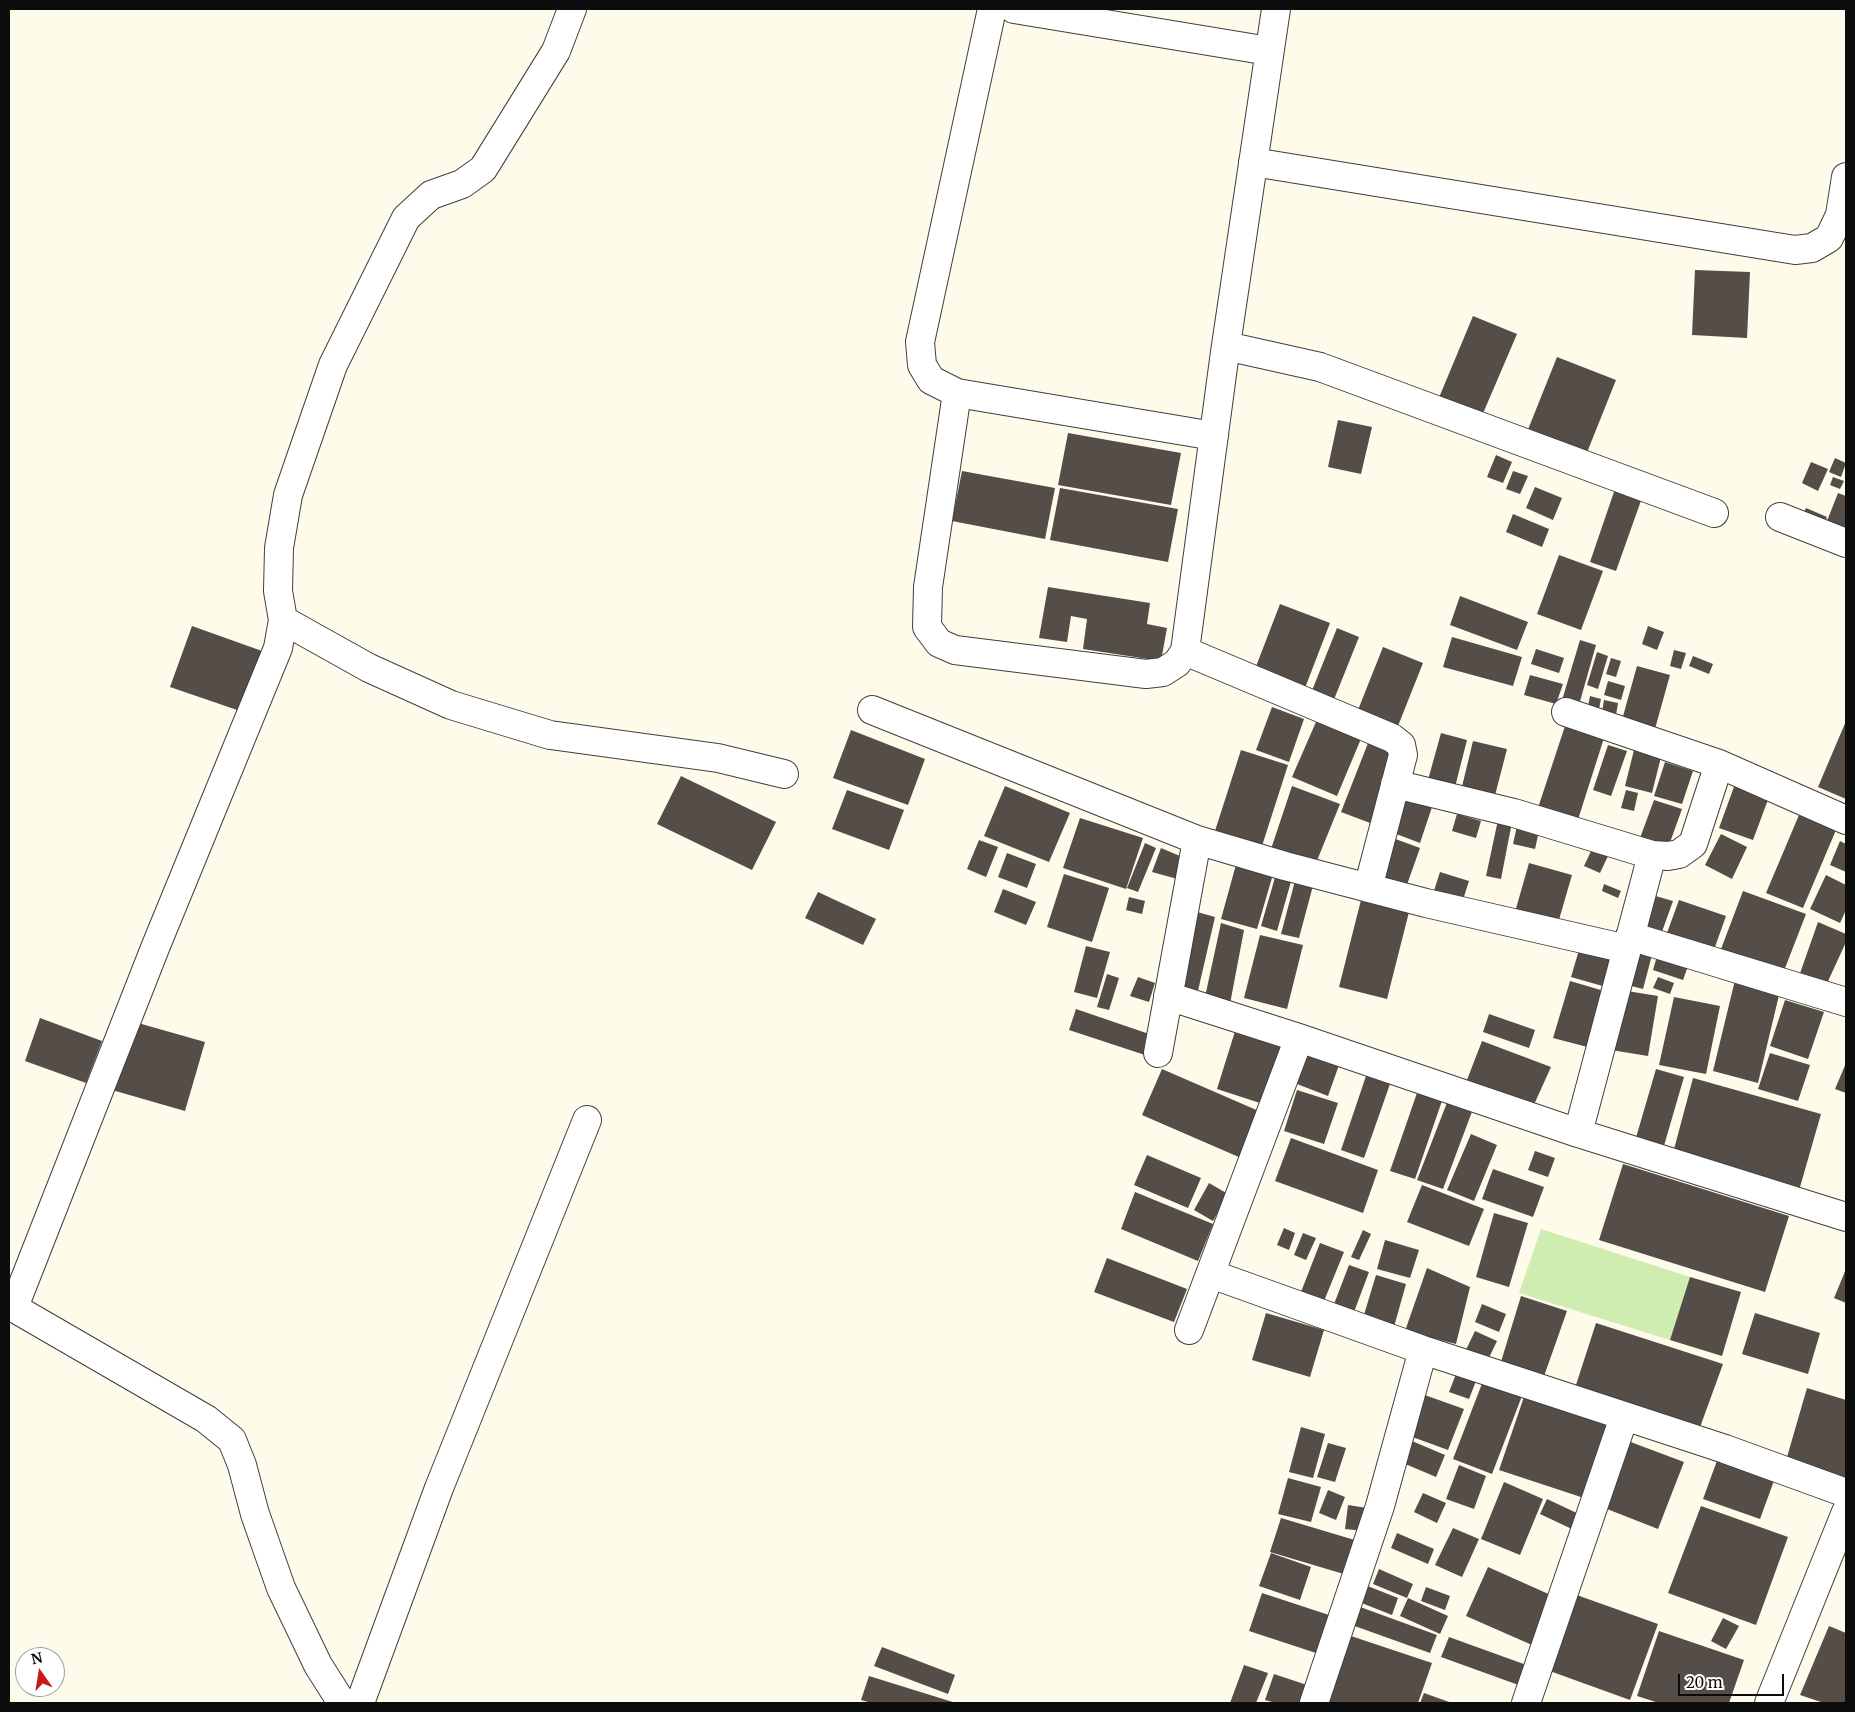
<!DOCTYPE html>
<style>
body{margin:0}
#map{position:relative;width:1855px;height:1712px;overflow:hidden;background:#fffbea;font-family:Merriweather,serif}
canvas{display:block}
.frame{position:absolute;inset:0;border:10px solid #0c0c0c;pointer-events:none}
.north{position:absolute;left:15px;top:1647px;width:50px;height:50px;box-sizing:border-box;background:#fff;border:1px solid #9e9e9e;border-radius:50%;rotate:347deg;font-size:14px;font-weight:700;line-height:20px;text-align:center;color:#0c0c0c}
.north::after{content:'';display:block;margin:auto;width:18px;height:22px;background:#c8171d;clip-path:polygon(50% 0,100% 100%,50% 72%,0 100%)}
.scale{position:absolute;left:1678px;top:1674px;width:106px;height:22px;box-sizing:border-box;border:2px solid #0c0c0c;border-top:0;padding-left:6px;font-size:15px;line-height:18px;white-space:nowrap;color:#0c0c0c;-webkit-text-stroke:4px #fff;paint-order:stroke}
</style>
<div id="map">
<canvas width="1855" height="1712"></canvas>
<div class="frame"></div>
<div class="north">N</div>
<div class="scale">20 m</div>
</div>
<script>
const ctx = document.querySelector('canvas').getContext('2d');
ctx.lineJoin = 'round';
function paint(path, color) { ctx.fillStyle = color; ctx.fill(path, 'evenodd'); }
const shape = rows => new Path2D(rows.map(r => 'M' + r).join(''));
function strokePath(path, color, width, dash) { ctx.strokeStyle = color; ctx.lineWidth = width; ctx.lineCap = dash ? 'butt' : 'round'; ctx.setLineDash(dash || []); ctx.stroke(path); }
paint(shape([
 [1541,1229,1690,1277,1670,1340,1519,1293]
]), '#cfedb0');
paint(shape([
 [1695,270,1750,272,1747,338,1692,335],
 [1473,316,1517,334,1481,418,1438,400],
 [1557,357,1616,380,1586,455,1527,432],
 [1338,420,1372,427,1361,474,1328,467],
 [1068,433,1181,453,1171,505,1058,485],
 [1496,455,1512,462,1503,483,1487,477],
 [1835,458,1846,463,1841,477,1829,472],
 [1811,462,1828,469,1818,491,1802,483],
 [962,471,1055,488,1045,539,952,521],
 [1513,471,1528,476,1520,494,1506,489],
 [1833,477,1844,481,1840,489,1830,485],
 [1616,486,1643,495,1616,571,1590,562],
 [1535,487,1562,498,1553,520,1526,508],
 [1060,488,1178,509,1168,562,1050,540],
 [1838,493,1846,496,1846,528,1827,521],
 [1806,508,1827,517,1822,527,1801,519],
 [1513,514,1549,529,1542,547,1506,532],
 [1559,555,1603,571,1581,630,1537,614],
 [1048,587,1150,603,1147,624,1167,628,1161,661,1083,649,1087,619,1071,616,1067,642,1039,638],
 [1460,596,1528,622,1517,650,1450,625],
 [1280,604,1330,623,1305,688,1255,669],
 [192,626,262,651,240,711,170,687],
 [1648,626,1664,632,1657,650,1642,644],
 [1337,628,1359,637,1333,702,1311,693],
 [1452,637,1522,657,1513,686,1443,667],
 [1580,640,1596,645,1577,712,1560,707],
 [1383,647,1423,663,1394,736,1354,720],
 [1536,649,1564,658,1559,673,1531,664],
 [1674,650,1686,653,1681,669,1670,666],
 [1597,652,1608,656,1598,689,1587,685],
 [1693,656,1713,664,1709,674,1689,666],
 [1611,658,1621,661,1616,677,1606,674],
 [1637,666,1670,675,1653,736,1620,727],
 [1530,675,1563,684,1556,704,1524,695],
 [1608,681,1625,686,1621,700,1604,695],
 [1590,696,1601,699,1598,714,1587,711],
 [1604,700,1618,703,1615,721,1601,718],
 [1272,707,1304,719,1289,762,1256,750],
 [1319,715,1363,734,1337,796,1292,777],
 [1846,721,1846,799,1818,787],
 [1565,726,1604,738,1575,829,1535,817],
 [851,730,925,759,908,805,833,778],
 [1441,733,1467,740,1455,787,1428,780],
 [1370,738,1397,751,1378,826,1341,812],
 [1473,741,1507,749,1492,807,1459,799],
 [1608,745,1627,751,1611,796,1593,790],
 [1635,746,1662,753,1652,793,1625,786],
 [1241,750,1288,765,1261,849,1214,834],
 [1665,762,1693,771,1682,804,1654,796],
 [681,776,776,822,752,870,657,824],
 [1735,784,1769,797,1753,840,1719,828],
 [1005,786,1070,813,1049,862,984,836],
 [1292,786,1340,804,1314,868,1269,855],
 [847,790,904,810,889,850,832,829],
 [1626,790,1638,793,1634,811,1621,808],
 [1404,797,1432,807,1420,843,1391,832],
 [1654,800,1682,809,1668,848,1640,838],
 [1457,814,1481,821,1476,838,1452,831],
 [1799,815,1836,830,1803,908,1766,893],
 [1080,818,1143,838,1126,889,1063,868],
 [1498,820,1512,822,1501,879,1486,876],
 [1517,826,1539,831,1535,849,1513,844],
 [1721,834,1747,847,1732,879,1705,865],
 [1390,837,1420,848,1404,893,1373,882],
 [979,840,998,847,986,877,967,869],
 [1840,841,1846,844,1846,872,1830,865],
 [1145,843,1156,848,1138,892,1127,888],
 [1161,848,1187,859,1181,880,1152,872],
 [1592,849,1608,856,1600,873,1584,866],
 [1007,853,1036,864,1027,888,998,877],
 [1237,861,1274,871,1257,929,1221,919],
 [1529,863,1572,875,1556,930,1513,919],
 [1440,872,1469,881,1460,909,1431,900],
 [1064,874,1109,888,1092,942,1047,927],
 [1276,874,1292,878,1277,931,1261,926],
 [1826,875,1846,885,1846,910,1840,923,1810,909],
 [1296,877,1314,882,1299,938,1281,934],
 [1604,884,1621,891,1618,898,1602,891],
 [1003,889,1036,902,1026,925,994,912],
 [1743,891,1806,914,1782,976,1718,957],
 [818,892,876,919,863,945,805,918],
 [1652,895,1673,901,1659,940,1641,934],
 [1362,896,1410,908,1387,999,1339,987],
 [1129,897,1145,901,1142,914,1126,910],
 [1679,900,1726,916,1710,961,1663,944],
 [1190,910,1215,917,1197,995,1176,990],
 [1818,922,1846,934,1846,942,1824,990,1798,979],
 [1221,923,1244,930,1230,1004,1205,997],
 [1260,935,1303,945,1287,1009,1244,998],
 [1086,946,1110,952,1097,998,1074,992],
 [1579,950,1614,960,1606,987,1571,977],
 [1633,950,1652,955,1643,989,1624,984],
 [1657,956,1688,966,1683,980,1653,970],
 [1107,974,1119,978,1109,1010,1097,1007],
 [1138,977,1155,983,1149,1002,1130,996],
 [1658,977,1674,983,1670,994,1653,988],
 [1735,980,1780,991,1758,1083,1713,1071],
 [1570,981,1611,993,1595,1049,1553,1038],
 [1621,990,1658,996,1648,1056,1611,1050],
 [1674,997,1720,1006,1706,1074,1659,1065],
 [1785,1000,1824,1012,1808,1059,1770,1046],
 [1076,1009,1155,1036,1148,1056,1069,1030],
 [1489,1014,1535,1030,1529,1048,1483,1032],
 [40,1018,102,1041,86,1083,25,1061],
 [131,1021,205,1042,185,1111,112,1090],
 [1237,1025,1284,1040,1263,1104,1217,1089],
 [1482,1041,1551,1067,1532,1109,1465,1085],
 [1770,1053,1810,1065,1798,1101,1758,1089],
 [1308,1054,1339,1065,1328,1096,1297,1084],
 [1846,1063,1846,1093,1835,1089],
 [1162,1069,1261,1112,1241,1158,1142,1115],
 [1656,1069,1684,1077,1661,1156,1633,1148],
 [1366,1076,1390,1084,1364,1158,1341,1150],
 [1693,1078,1821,1114,1798,1194,1673,1153],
 [1297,1090,1338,1103,1324,1144,1284,1131],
 [1418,1090,1443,1098,1415,1179,1390,1171],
 [1448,1100,1473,1109,1443,1189,1417,1180],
 [1471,1134,1497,1145,1474,1201,1447,1190],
 [1291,1138,1378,1170,1363,1213,1275,1181],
 [1535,1151,1555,1158,1548,1177,1528,1170],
 [1147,1155,1201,1178,1188,1208,1134,1185],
 [1623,1164,1789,1216,1765,1292,1599,1240],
 [1493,1169,1544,1187,1533,1217,1482,1199],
 [1209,1183,1228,1194,1213,1221,1194,1210],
 [1422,1185,1484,1209,1469,1246,1407,1222],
 [1135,1192,1213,1224,1198,1261,1121,1229],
 [1494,1213,1528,1223,1509,1287,1476,1277],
 [1284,1228,1295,1233,1289,1250,1277,1245],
 [1363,1230,1371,1234,1359,1260,1351,1257],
 [1303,1233,1316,1238,1306,1260,1294,1255],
 [1385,1240,1419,1250,1410,1278,1377,1269],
 [1320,1243,1344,1252,1324,1301,1301,1292],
 [1107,1258,1187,1289,1174,1322,1094,1292],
 [1349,1265,1369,1272,1351,1320,1331,1312],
 [1427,1268,1470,1287,1456,1344,1405,1331],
 [1846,1269,1846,1303,1834,1298],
 [1376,1275,1406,1284,1394,1327,1363,1318],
 [1690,1277,1741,1292,1722,1356,1670,1340],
 [1521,1296,1567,1311,1543,1379,1500,1365],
 [1482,1304,1506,1314,1499,1332,1475,1322],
 [1266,1313,1324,1330,1310,1377,1252,1360],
 [1755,1313,1820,1333,1808,1374,1742,1354],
 [1596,1323,1723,1364,1699,1430,1575,1388],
 [1475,1331,1497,1341,1486,1364,1464,1354],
 [1456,1374,1476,1381,1469,1399,1449,1392],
 [1483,1381,1522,1396,1492,1474,1453,1459],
 [1807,1388,1846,1400,1846,1485,1785,1464],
 [1422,1394,1464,1409,1448,1450,1407,1435],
 [1525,1394,1615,1424,1590,1500,1499,1470],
 [1301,1427,1325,1434,1313,1478,1289,1472],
 [1412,1441,1445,1455,1436,1477,1403,1463],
 [1628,1441,1684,1462,1658,1529,1602,1507],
 [1328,1443,1346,1448,1335,1482,1317,1477],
 [1718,1458,1775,1478,1760,1519,1703,1499],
 [1459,1465,1486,1476,1474,1509,1446,1499],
 [1288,1478,1321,1487,1311,1522,1278,1514],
 [1504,1482,1543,1499,1520,1555,1481,1539],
 [1328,1490,1345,1497,1336,1520,1319,1513],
 [1423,1493,1446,1503,1437,1523,1414,1512],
 [1547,1499,1581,1515,1574,1530,1540,1514],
 [1348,1505,1367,1508,1364,1531,1345,1529],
 [1701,1506,1788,1537,1756,1625,1668,1593],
 [1281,1518,1358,1541,1347,1575,1270,1552],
 [1453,1528,1479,1539,1462,1577,1435,1565],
 [1397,1533,1434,1549,1428,1564,1391,1548],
 [1271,1553,1311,1567,1300,1600,1259,1586],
 [1488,1567,1553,1596,1532,1645,1466,1616],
 [1379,1569,1413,1584,1407,1598,1373,1584],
 [1360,1583,1398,1598,1392,1615,1354,1600],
 [1426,1587,1450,1596,1445,1610,1421,1601],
 [1262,1593,1329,1615,1316,1653,1249,1631],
 [1574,1594,1658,1624,1630,1700,1547,1670],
 [1408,1598,1448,1616,1440,1634,1400,1616],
 [1352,1604,1437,1635,1430,1653,1349,1624],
 [1723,1618,1739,1626,1726,1649,1711,1641],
 [1829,1626,1846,1633,1846,1703,1824,1703,1800,1695],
 [1659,1631,1744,1660,1729,1703,1659,1703,1637,1696],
 [1342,1633,1432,1663,1418,1703,1319,1703],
 [1449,1637,1532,1667,1524,1687,1441,1657],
 [882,1647,955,1675,948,1694,874,1666],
 [1244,1665,1268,1673,1256,1703,1230,1703],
 [1274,1674,1310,1686,1305,1703,1276,1703,1265,1700],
 [869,1676,956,1703,871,1703,861,1700],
 [1424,1693,1452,1703,1420,1703]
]), '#554d47');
const minor = shape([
 [992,9,920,342,922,365,931,380,957,393,1214,436],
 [1014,9,1269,51],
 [1253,162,1795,250,1812,248,1829,238,1840,215,1846,177],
 [1226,346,1320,367,1714,513],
 [957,393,928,587,927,627,939,643,955,650,1146,674,1163,672,1177,663,1185,651,1225,352,1276,9],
 [1780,517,1846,543],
 [283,620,369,668,451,705,550,735,718,758,784,774],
 [1185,651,1392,738,1401,745,1403,755,1368,888],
 [872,710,1197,840,1285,866,1426,903,1627,949],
 [1566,712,1719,764,1846,820],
 [1395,784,1514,813,1652,855,1668,856,1679,854,1693,844,1719,764],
 [1630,936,1846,1002],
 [1168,996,1299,1038,1578,1133,1846,1217],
 [1158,1053,1197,840],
 [1578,1133,1652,855],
 [1211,1274,1423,1350,1725,1449,1846,1493],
 [9,1305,206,1419,232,1440,242,1465,255,1514,281,1588,318,1665,342,1703],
 [14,1307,155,948,278,648,283,620,278,591,279,548,288,495,333,365,406,218,431,195,462,184,483,169,556,51,572,9],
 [1189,1330,1299,1038],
 [360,1703,439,1488,587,1120],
 [1314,1703,1380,1506,1423,1350],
 [1526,1703,1624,1417],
 [1769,1703,1846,1512]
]);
strokePath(minor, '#3f3f3f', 30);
strokePath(minor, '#fff', 28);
</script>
